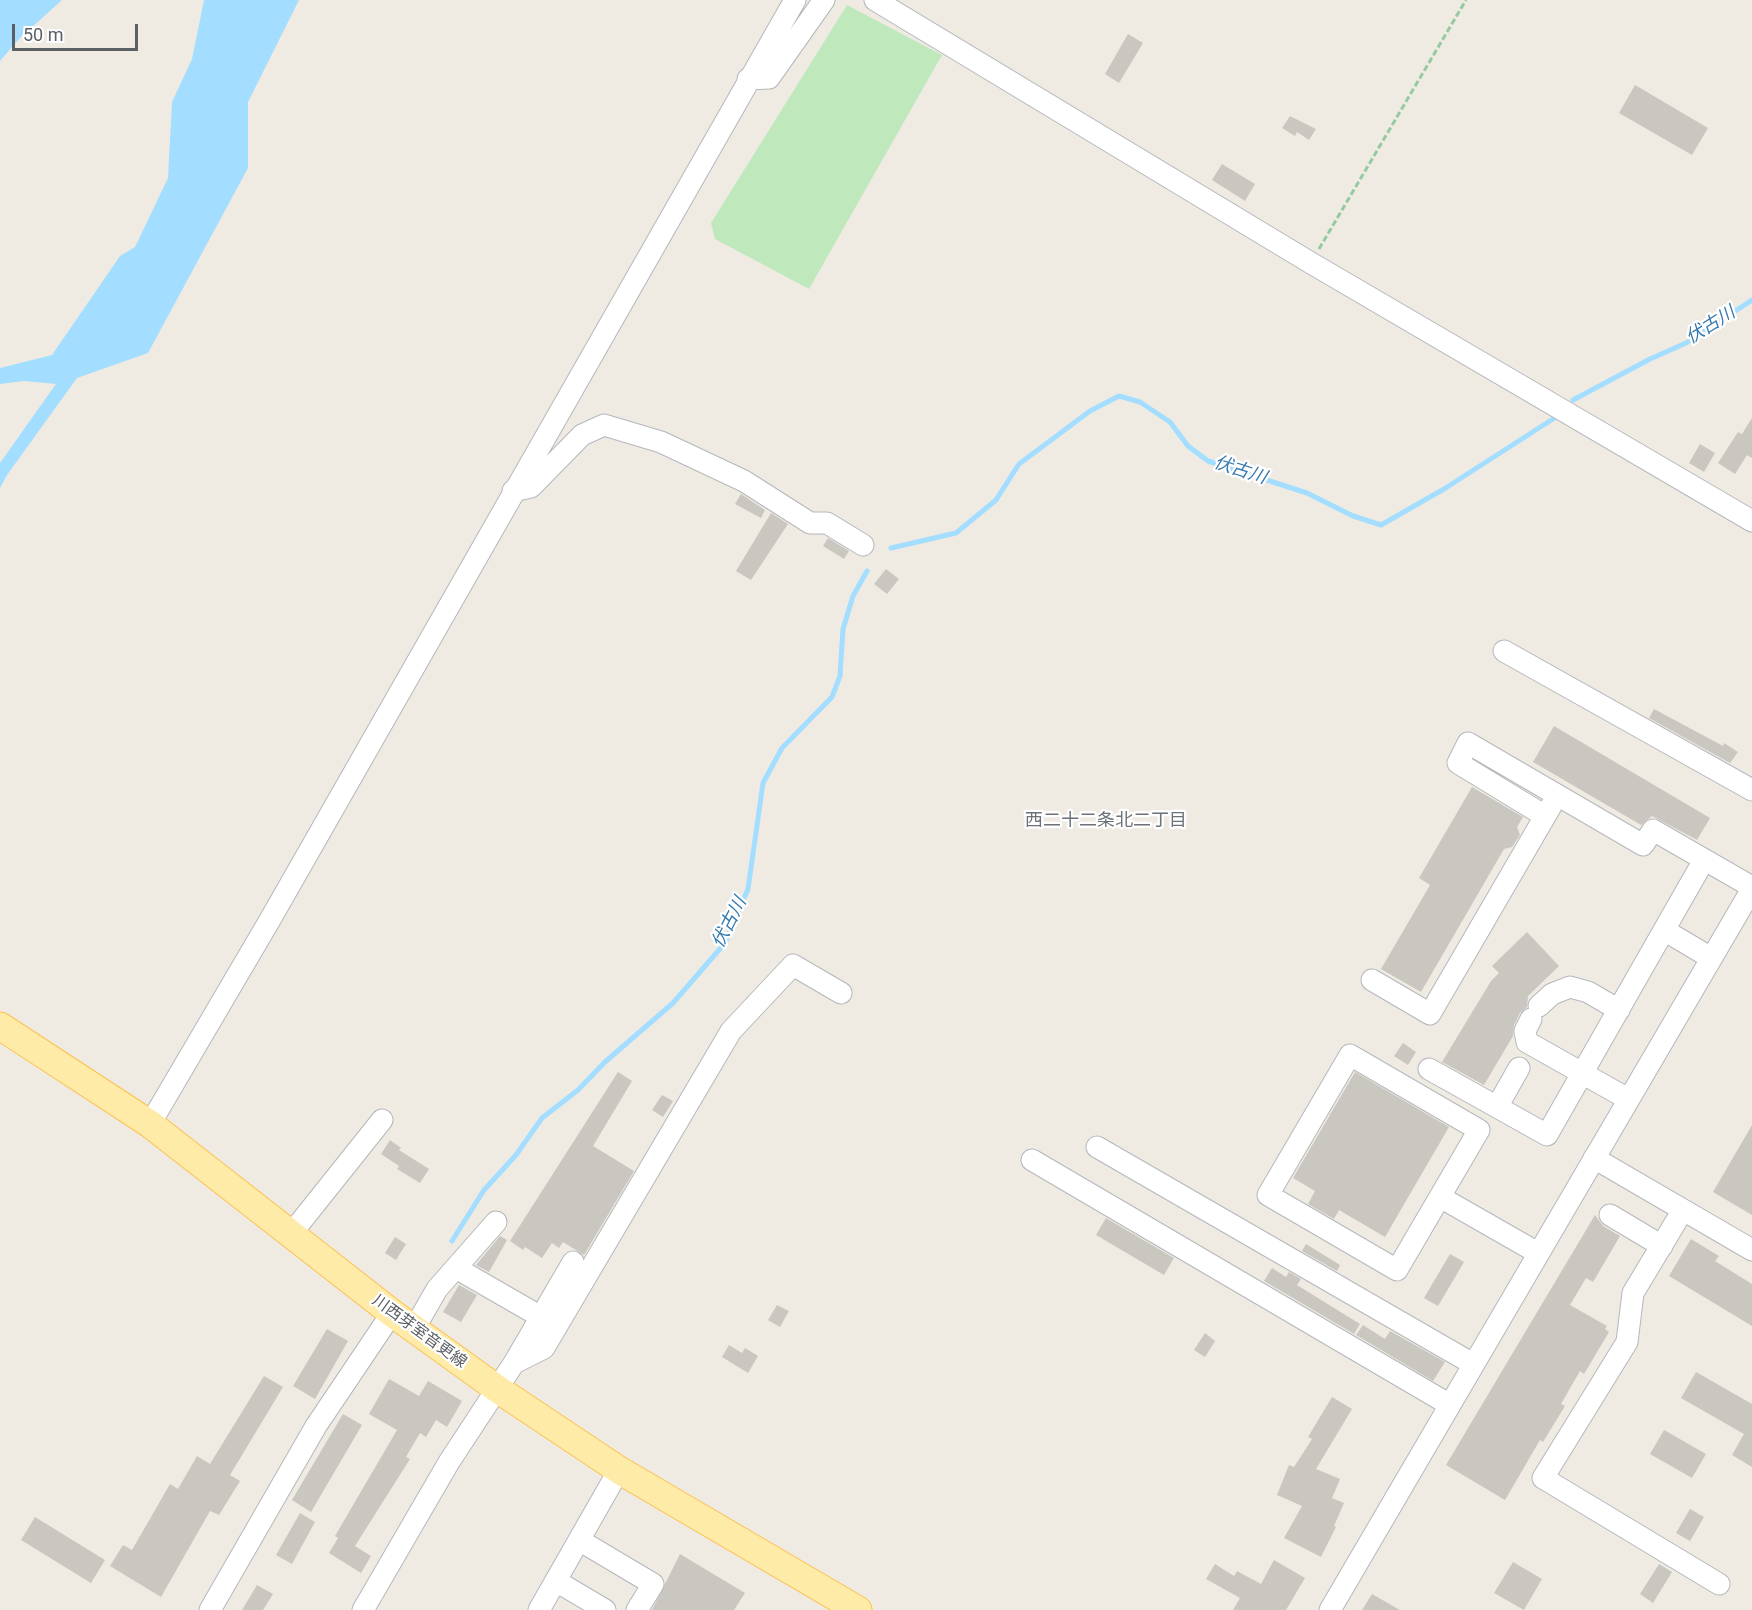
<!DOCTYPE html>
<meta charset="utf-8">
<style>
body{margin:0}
#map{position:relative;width:1752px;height:1610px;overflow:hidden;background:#efebe3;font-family:Roboto,sans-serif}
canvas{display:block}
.scale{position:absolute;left:12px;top:24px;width:126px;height:27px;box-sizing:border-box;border:3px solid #5b6065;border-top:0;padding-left:8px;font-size:18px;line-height:21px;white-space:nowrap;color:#5b6065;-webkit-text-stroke:4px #fff;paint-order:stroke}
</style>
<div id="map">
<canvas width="1752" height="1610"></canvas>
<div class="scale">50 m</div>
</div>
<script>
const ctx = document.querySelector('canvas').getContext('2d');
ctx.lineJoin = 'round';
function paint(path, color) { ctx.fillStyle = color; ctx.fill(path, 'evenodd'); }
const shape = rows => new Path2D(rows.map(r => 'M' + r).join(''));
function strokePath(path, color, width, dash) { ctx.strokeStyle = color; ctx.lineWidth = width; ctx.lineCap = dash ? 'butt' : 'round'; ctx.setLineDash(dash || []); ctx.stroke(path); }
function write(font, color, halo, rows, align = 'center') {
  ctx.font = font + ' Roboto,"Noto Sans JP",sans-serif'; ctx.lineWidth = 4.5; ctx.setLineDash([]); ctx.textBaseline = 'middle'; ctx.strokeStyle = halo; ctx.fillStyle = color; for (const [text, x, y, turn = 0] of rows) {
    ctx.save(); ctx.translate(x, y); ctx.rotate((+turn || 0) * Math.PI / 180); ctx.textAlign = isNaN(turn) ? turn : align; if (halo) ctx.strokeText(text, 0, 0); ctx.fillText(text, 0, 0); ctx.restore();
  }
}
paint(shape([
 [847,5,942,55,809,289,715,239,711,223]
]), '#c0e8bd');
paint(shape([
 [0,0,62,0,20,38,0,61],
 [204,0,299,0,248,102,248,168,148,353,77,378,7,475,0,488,0,463,56,384,24,381,0,384,0,368,52,355,120,256,135,247,168,178,172,102,192,59]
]), '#a3ddff');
strokePath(shape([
 [1573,400,1650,359,1686,343,1752,300],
 [891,548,956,533,996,500,1019,464,1090,411,1119,396,1140,402,1170,422,1188,446,1208,461,1307,493,1353,516,1381,525,1444,489,1556,417],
 [452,1241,484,1190,516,1155,542,1118,578,1090,605,1062,673,1003,725,943,748,889,763,783,782,748,832,697,840,676,843,629,853,596,867,571]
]), '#a3ddff', 5);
paint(shape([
 [1128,34,1143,43,1119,83,1105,74],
 [1635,85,1708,128,1692,155,1619,113],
 [1290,116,1316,129,1309,140,1297,132,1295,136,1282,128],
 [1222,164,1255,184,1245,201,1212,180],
 [1752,418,1752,458,1747,455,1735,474,1718,463,1738,432,1742,434],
 [1700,444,1715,453,1704,472,1689,463],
 [741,494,765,510,761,518,735,504],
 [771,513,788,524,751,580,736,571],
 [828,538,849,551,844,559,823,546],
 [886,569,899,579,887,594,874,584],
 [1654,709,1723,746,1724,743,1738,752,1730,763,1649,718],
 [1554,726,1710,818,1697,840,1652,816,1641,825,1533,762],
 [1472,787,1523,817,1517,827,1520,835,1512,847,1504,849,1421,992,1381,969,1430,885,1419,878],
 [1527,932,1559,966,1528,996,1527,1007,1520,1013,1514,1025,1513,1036,1484,1085,1442,1062,1491,981,1499,973,1492,966],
 [1403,1043,1416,1052,1408,1065,1394,1056],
 [618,1072,632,1081,593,1146,634,1171,584,1255,563,1242,559,1248,552,1243,542,1258,525,1247,523,1250,510,1241],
 [1355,1072,1449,1127,1385,1237,1339,1210,1334,1219,1308,1204,1315,1191,1293,1178],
 [662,1095,673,1101,663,1117,652,1110],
 [1752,1125,1752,1215,1713,1192],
 [390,1140,401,1148,399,1150,429,1169,420,1183,397,1169,399,1166,381,1154],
 [1595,1215,1603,1226,1620,1236,1593,1282,1586,1278,1570,1305,1607,1326,1605,1329,1609,1332,1584,1374,1580,1371,1561,1404,1565,1406,1543,1442,1540,1440,1505,1500,1446,1465],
 [1106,1218,1174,1258,1164,1275,1096,1235],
 [500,1236,507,1240,489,1272,476,1265],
 [395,1237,406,1244,396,1260,385,1253],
 [1691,1239,1719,1256,1715,1261,1752,1284,1752,1326,1669,1276],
 [1306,1244,1340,1265,1337,1271,1302,1251],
 [1450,1254,1464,1262,1438,1306,1424,1298],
 [1272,1268,1286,1277,1289,1272,1301,1279,1297,1285,1360,1324,1354,1334,1264,1281],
 [459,1285,477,1295,461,1322,443,1312],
 [777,1305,789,1311,780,1327,768,1320],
 [1363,1325,1385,1339,1390,1331,1445,1362,1433,1381,1356,1335],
 [327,1329,348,1341,315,1399,293,1386],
 [1205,1333,1215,1341,1205,1357,1194,1350],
 [729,1345,742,1353,745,1348,758,1356,748,1373,722,1357],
 [1696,1372,1752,1404,1752,1467,1732,1455,1744,1434,1681,1398],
 [264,1376,283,1387,230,1475,240,1481,219,1515,210,1511,161,1597,110,1566,123,1545,132,1550,170,1484,178,1489,197,1456,210,1464],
 [389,1379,419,1396,428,1381,462,1401,447,1427,436,1420,426,1437,420,1433,406,1457,410,1459,355,1546,371,1556,361,1573,329,1553,338,1538,335,1536,397,1430,369,1414],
 [1332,1397,1352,1409,1316,1469,1340,1479,1332,1498,1344,1503,1334,1526,1336,1527,1321,1557,1284,1538,1302,1506,1277,1495,1289,1465,1294,1467,1312,1439,1308,1437],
 [343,1414,362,1425,311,1512,292,1500],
 [1664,1430,1706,1454,1692,1478,1650,1454],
 [1690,1509,1704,1517,1690,1541,1676,1533],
 [300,1513,315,1522,292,1564,276,1555],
 [35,1517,105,1560,91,1583,21,1540],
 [680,1554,745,1593,734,1610,652,1610],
 [1274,1560,1305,1578,1286,1610,1233,1610,1240,1598,1206,1579,1215,1564,1234,1576,1237,1571,1261,1584],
 [1513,1562,1542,1579,1524,1610,1494,1593],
 [1659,1564,1672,1572,1653,1603,1640,1594],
 [257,1585,273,1594,263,1610,242,1610],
 [1372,1594,1400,1610,1362,1610]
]), '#cac6c0');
const minor = shape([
 [875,0,1311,263,1752,521],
 [748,79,769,78,824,0],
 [513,491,531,487,582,435,604,425,661,442,744,481,810,523,827,523,863,545],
 [1504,651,1752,790],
 [1545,816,1458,763,1468,743,1643,845,1653,830,1752,887],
 [1664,930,1711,958],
 [1372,980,1430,1014,1551,806],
 [1539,1006,1552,994,1570,987,1588,992,1619,1010],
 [1531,1019,1525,1031,1527,1042,1628,1099],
 [1350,1055,1479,1130,1397,1270,1268,1195,1350,1055],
 [1519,1068,1497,1107,1547,1135,1704,860],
 [1429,1069,1497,1107],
 [150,1124,271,918,795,0],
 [1097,1147,1473,1364],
 [1594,1158,1752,1250],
 [1032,1160,1450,1405],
 [1440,1197,1538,1253],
 [1683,1210,1633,1293,1627,1342,1543,1478,1719,1584],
 [1610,1215,1662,1246],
 [291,1234,382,1120],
 [456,1268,541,1317],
 [414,1329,437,1289,496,1222],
 [514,1363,544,1348,731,1031,793,965,841,993],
 [579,1540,653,1584,637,1610],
 [556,1581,605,1610],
 [210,1610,316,1426,392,1313],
 [363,1610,449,1462,514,1363,573,1262],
 [539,1610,619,1470],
 [1330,1610,1752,889]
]);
const major = shape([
 [0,1026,150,1124,392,1313,496,1388,619,1470,858,1610]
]);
strokePath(minor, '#b4b7bb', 23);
strokePath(major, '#fcc04f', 29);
strokePath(shape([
 [1319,249,1466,0]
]), '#95caa1', 3, [6, 3]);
strokePath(minor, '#fff', 21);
strokePath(major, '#ffeba8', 27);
write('16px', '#5b6065', '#fff', [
 ["川西芽室音更線",419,1332,36]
]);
write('italic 18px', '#367ab0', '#fff', [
 ["伏古川",1711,326,-32],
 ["伏古川",1240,471,18],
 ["伏古川",730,923,-63]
]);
write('18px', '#6c7277', '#fff', [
 ["西二十二条北二丁目",1106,821]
]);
</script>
